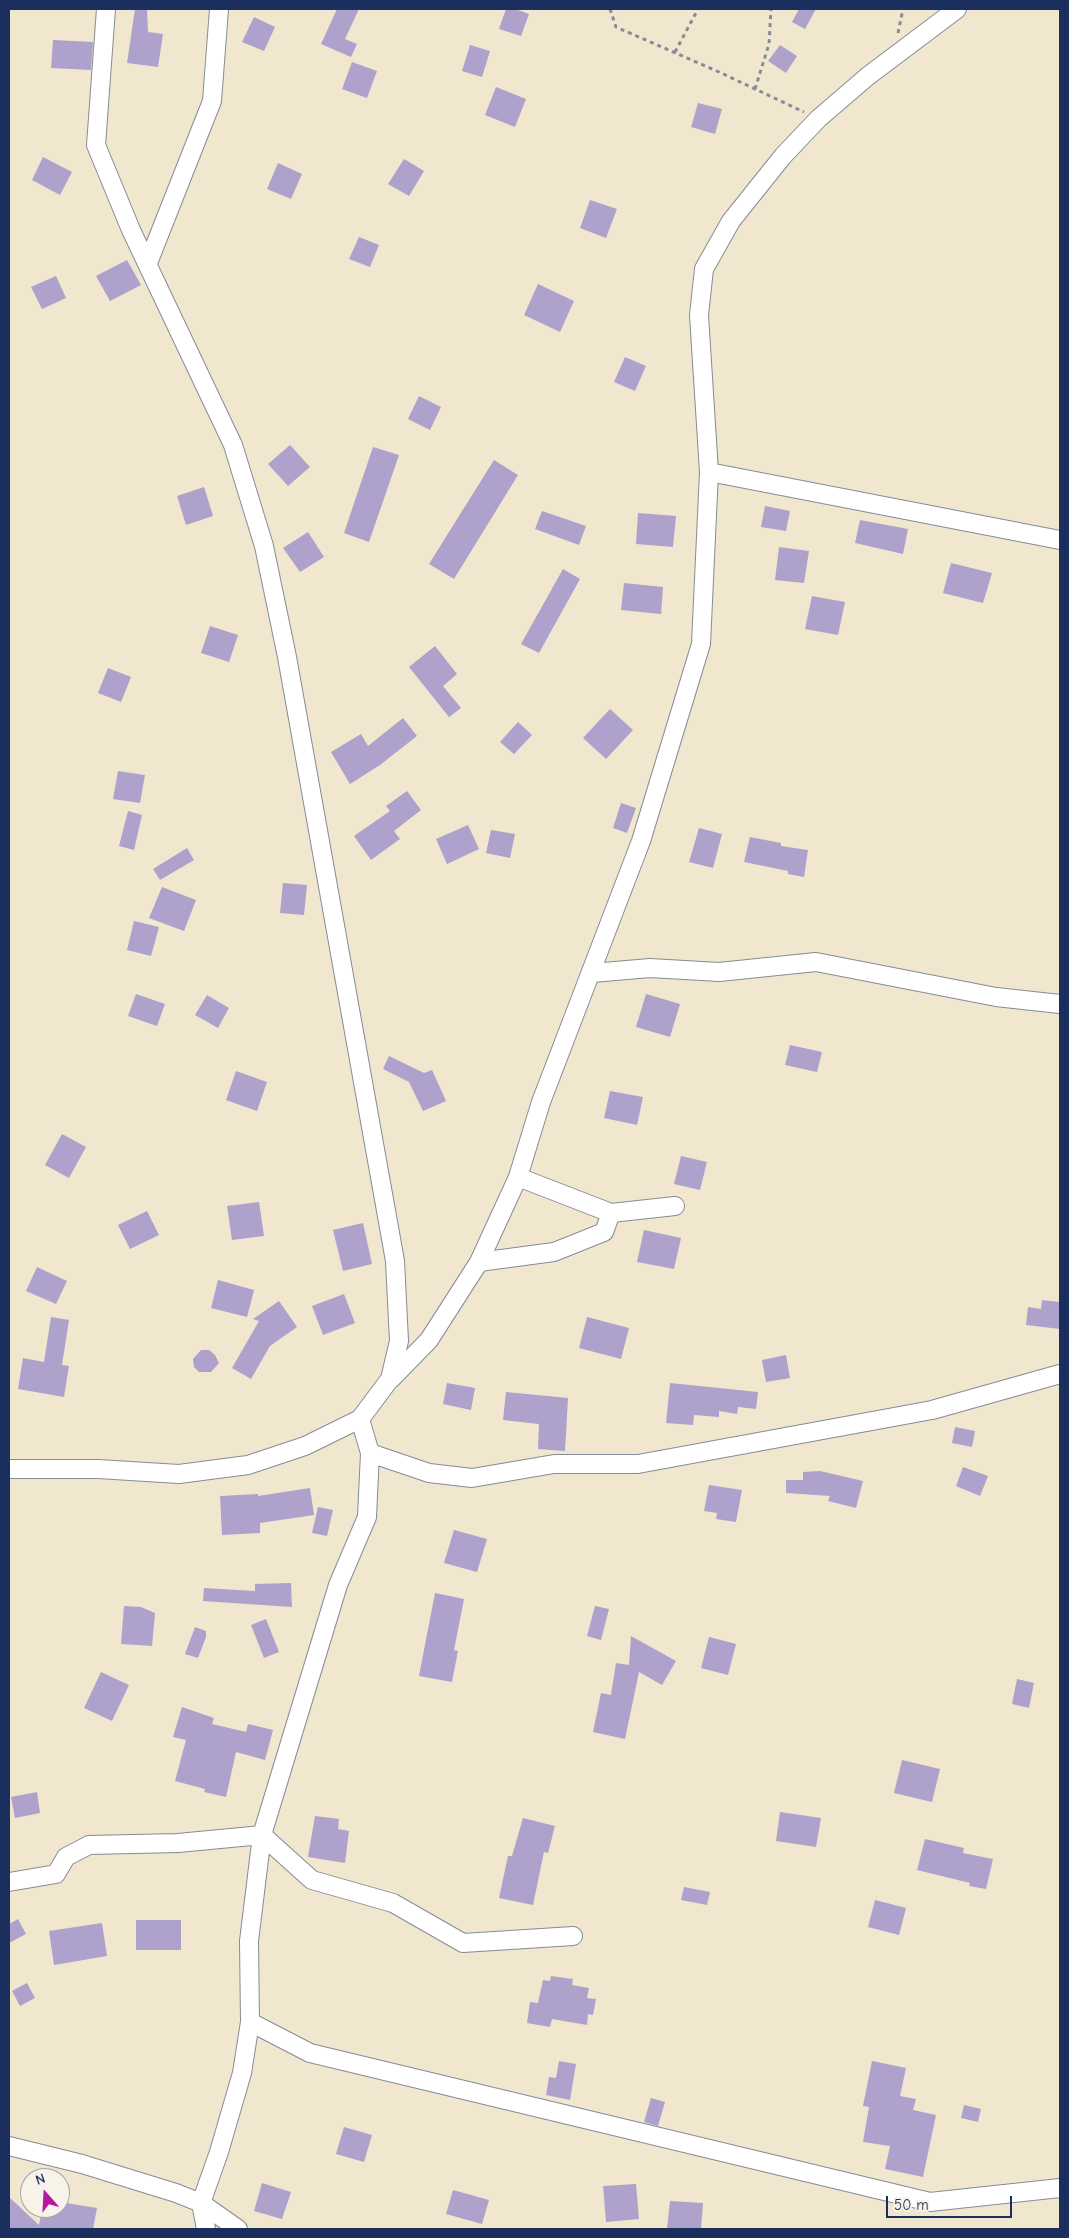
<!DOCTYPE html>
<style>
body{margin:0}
#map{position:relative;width:1069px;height:2238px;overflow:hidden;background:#f0e7ce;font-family:"Comic Neue",sans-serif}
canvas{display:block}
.frame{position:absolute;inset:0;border:10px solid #1b2f5e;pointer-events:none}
.north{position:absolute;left:20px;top:2168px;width:50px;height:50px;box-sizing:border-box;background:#f7f3e8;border:1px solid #9fa5b1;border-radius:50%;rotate:341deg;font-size:14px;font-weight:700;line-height:20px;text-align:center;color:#1b2f5e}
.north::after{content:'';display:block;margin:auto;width:18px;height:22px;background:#b5179e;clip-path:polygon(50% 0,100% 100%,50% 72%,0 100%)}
.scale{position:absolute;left:886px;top:2196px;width:126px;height:22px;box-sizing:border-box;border:2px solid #1b2f5e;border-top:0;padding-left:6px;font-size:15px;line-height:18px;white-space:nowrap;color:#1b2f5e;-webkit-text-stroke:4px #f7f3e8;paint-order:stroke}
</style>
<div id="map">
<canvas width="1069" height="2238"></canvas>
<div class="frame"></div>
<div class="north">N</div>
<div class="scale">50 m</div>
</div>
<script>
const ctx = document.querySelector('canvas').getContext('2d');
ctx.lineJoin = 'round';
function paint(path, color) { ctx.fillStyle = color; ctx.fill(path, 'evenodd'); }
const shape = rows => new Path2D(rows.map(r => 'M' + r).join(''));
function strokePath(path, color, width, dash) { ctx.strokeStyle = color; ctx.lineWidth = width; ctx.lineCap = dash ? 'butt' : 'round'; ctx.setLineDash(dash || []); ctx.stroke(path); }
paint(shape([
 [135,9,147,9,148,32,163,34,158,67,127,63],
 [337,9,359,9,345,39,357,44,351,57,321,44],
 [506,9,515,9,529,14,521,36,499,29],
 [799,9,816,9,805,29,792,22],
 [254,17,275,27,264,51,242,42],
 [53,40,93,42,91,70,51,68],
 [470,45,490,51,482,77,462,71],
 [780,45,797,56,786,73,768,61],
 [352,62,377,71,367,98,342,89],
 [496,87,526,99,515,127,485,115],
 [698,103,722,109,715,134,691,127],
 [43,157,72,172,60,195,32,180],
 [404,159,424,171,409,196,388,184],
 [278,163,302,174,291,199,267,189],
 [590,200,617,209,606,238,580,228],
 [359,237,379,245,370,267,349,259],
 [127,260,141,285,110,301,96,276],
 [56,276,66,298,42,309,31,287],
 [538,284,574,301,560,332,524,315],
 [625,357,646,366,635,391,614,382],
 [419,396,441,407,430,430,408,419],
 [290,445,310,467,288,486,268,464],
 [373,447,399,455,369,542,344,533],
 [494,460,518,475,454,579,429,564],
 [204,487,213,516,186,525,177,496],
 [765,506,790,511,786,531,761,527],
 [542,511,586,526,579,545,535,529],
 [638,513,676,516,673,547,636,544],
 [860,520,908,529,903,554,855,543],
 [308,532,324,557,300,572,283,548],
 [779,547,809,551,804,583,775,580],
 [951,563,992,573,983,603,943,593],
 [563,569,580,579,539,653,521,644],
 [624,583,663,587,661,614,621,610],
 [812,596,845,602,838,635,805,629],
 [210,626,238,635,229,662,201,653],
 [435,646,457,674,443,686,461,708,449,717,409,667],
 [108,668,131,677,121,702,98,693],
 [610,709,633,730,606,759,583,738],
 [403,718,417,736,380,765,350,784,331,752,361,734,368,746],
 [518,722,532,735,514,754,500,742],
 [118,771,145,775,140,803,113,799],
 [407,791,421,810,394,831,400,839,371,860,354,836,390,811,386,806],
 [621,803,636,808,627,833,613,828],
 [128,811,142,815,134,850,119,846],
 [468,825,479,849,447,864,436,839],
 [699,828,722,834,713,868,689,862],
 [491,830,515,834,510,858,486,853],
 [750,837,781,843,781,846,808,850,804,877,788,874,788,871,744,862],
 [187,848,194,860,160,880,153,869],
 [283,883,307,885,304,915,280,913],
 [162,887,196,900,184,931,149,918],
 [134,921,159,927,151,956,127,950],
 [136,994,165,1004,157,1026,128,1016],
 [646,994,680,1004,670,1037,636,1027],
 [207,995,229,1008,218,1028,195,1015],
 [790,1045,822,1052,817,1072,785,1065],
 [389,1056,424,1073,432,1070,446,1101,423,1111,409,1082,383,1069],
 [236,1071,267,1082,257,1111,226,1100],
 [610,1091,643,1097,637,1125,604,1118],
 [62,1134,86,1147,69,1178,45,1165],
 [681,1156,707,1162,700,1190,674,1184],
 [259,1202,264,1236,232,1240,227,1206],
 [147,1211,159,1235,130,1249,118,1225],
 [363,1223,372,1264,343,1271,333,1230],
 [644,1230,681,1238,674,1269,637,1262],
 [37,1267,67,1281,56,1304,26,1291],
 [218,1280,254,1290,247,1317,211,1308],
 [344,1294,355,1323,323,1335,312,1306],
 [1042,1300,1060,1302,1060,1329,1026,1325,1028,1307,1041,1309],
 [279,1301,297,1327,270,1346,251,1379,232,1368,259,1321,253,1319],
 [51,1317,69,1320,62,1365,69,1366,64,1397,18,1389,23,1358,44,1362],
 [587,1317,629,1328,621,1359,579,1348],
 [201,1350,209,1350,215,1355,219,1363,211,1372,199,1372,194,1367,193,1359],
 [786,1355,790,1378,766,1382,762,1360],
 [447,1383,475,1388,471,1410,443,1404],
 [670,1383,758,1392,756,1409,738,1407,737,1414,719,1411,719,1417,694,1415,693,1425,666,1423],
 [506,1392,568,1398,565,1451,538,1449,539,1424,503,1420],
 [955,1427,975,1431,972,1447,952,1443],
 [963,1467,988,1476,980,1496,956,1486],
 [820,1471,863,1481,856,1508,828,1501,830,1496,786,1493,786,1480,803,1480,803,1472],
 [709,1485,742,1490,736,1522,716,1519,717,1513,704,1511],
 [310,1488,314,1515,260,1523,260,1533,222,1535,220,1496,258,1494,258,1496],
 [318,1507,333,1510,327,1536,312,1533],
 [454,1530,487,1539,477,1572,444,1563],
 [291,1583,292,1607,203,1601,204,1588,255,1591,255,1584],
 [435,1593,464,1599,454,1650,458,1651,452,1682,419,1676],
 [124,1606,141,1607,155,1613,152,1646,121,1644],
 [595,1606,609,1609,601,1640,587,1636],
 [266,1619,279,1652,264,1658,251,1625],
 [195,1627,206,1631,206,1637,198,1658,185,1654],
 [631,1636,676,1661,662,1685,639,1672,625,1739,593,1732,601,1693,611,1695,616,1663,629,1665],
 [709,1637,736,1644,728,1675,701,1668],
 [101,1672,129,1685,112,1721,84,1708],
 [1017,1679,1034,1683,1029,1708,1012,1704],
 [182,1707,214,1718,212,1724,246,1732,248,1724,273,1730,265,1760,236,1752,226,1797,204,1792,205,1789,175,1781,186,1740,173,1737],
 [902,1760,940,1769,932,1802,894,1793],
 [37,1792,40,1813,15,1818,11,1797],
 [780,1812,821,1818,816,1847,776,1841],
 [315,1816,339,1819,338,1829,349,1831,345,1863,308,1857],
 [523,1818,555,1826,548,1853,544,1852,533,1905,499,1898,508,1856,512,1856],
 [925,1839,964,1848,963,1853,993,1859,986,1889,969,1886,970,1883,917,1870],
 [684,1887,710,1892,707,1905,681,1900],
 [875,1900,906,1908,899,1935,868,1927],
 [18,1919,26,1934,9,1943,9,1924],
 [136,1920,181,1920,181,1950,136,1950],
 [102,1923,107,1956,54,1965,49,1931],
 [551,1976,573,1979,572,1985,589,1988,587,1998,596,1999,593,2015,588,2014,587,2025,552,2019,550,2027,527,2023,530,2002,538,2003,543,1980,550,1981],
 [27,1983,35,1998,20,2006,12,1991],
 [559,2061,576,2064,570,2100,546,2095,549,2077,556,2078],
 [872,2061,906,2068,900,2096,916,2099,913,2110,936,2115,923,2177,885,2169,890,2146,863,2142,869,2107,863,2106],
 [651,2098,665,2102,658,2126,644,2122],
 [964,2105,981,2109,978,2122,961,2118],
 [344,2127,372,2135,364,2162,336,2154],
 [262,2183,291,2192,282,2219,254,2211],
 [636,2184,639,2219,606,2222,603,2186],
 [453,2190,489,2200,482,2224,446,2214],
 [9,2197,39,2225,42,2208,60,2208,60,2202,97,2208,93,2229,9,2229],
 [670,2201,703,2203,701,2229,667,2229]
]), '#aea1cc');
const minor = shape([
 [148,263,212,101,219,9],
 [709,472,1060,540],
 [592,973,650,968,719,972,816,962,996,997,1060,1004],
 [611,1213,675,1206],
 [479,1262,554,1252,604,1232,611,1213,518,1177],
 [391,1379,429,1340,479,1262,518,1177,541,1102,641,841,701,644,709,472,699,315,704,269,731,221,783,156,818,119,868,76,957,9],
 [370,1453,429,1473,472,1478,554,1464,638,1464,932,1410,1060,1374],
 [9,1469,98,1469,179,1474,248,1465,305,1446,360,1419,390,1379,399,1341,395,1261,287,657,264,546,233,445,131,230,96,145,106,9],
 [9,1882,56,1874,66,1857,89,1845,178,1843,262,1835,312,1880,393,1903,463,1943,573,1936],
 [250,2022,310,2053,930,2202,1060,2188],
 [9,2146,82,2164,176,2193,201,2203,238,2229],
 [206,2229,201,2203,219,2152,242,2073,250,2022,249,1941,262,1835,338,1585,367,1517,370,1453,360,1419]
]);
strokePath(minor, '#868b96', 20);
strokePath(shape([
 [610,9,616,27,719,72,804,112],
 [898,33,903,9],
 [675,52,698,9],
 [755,89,769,44,771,9]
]), '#868b96', 3, [4, 4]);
strokePath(minor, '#fff', 18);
</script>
